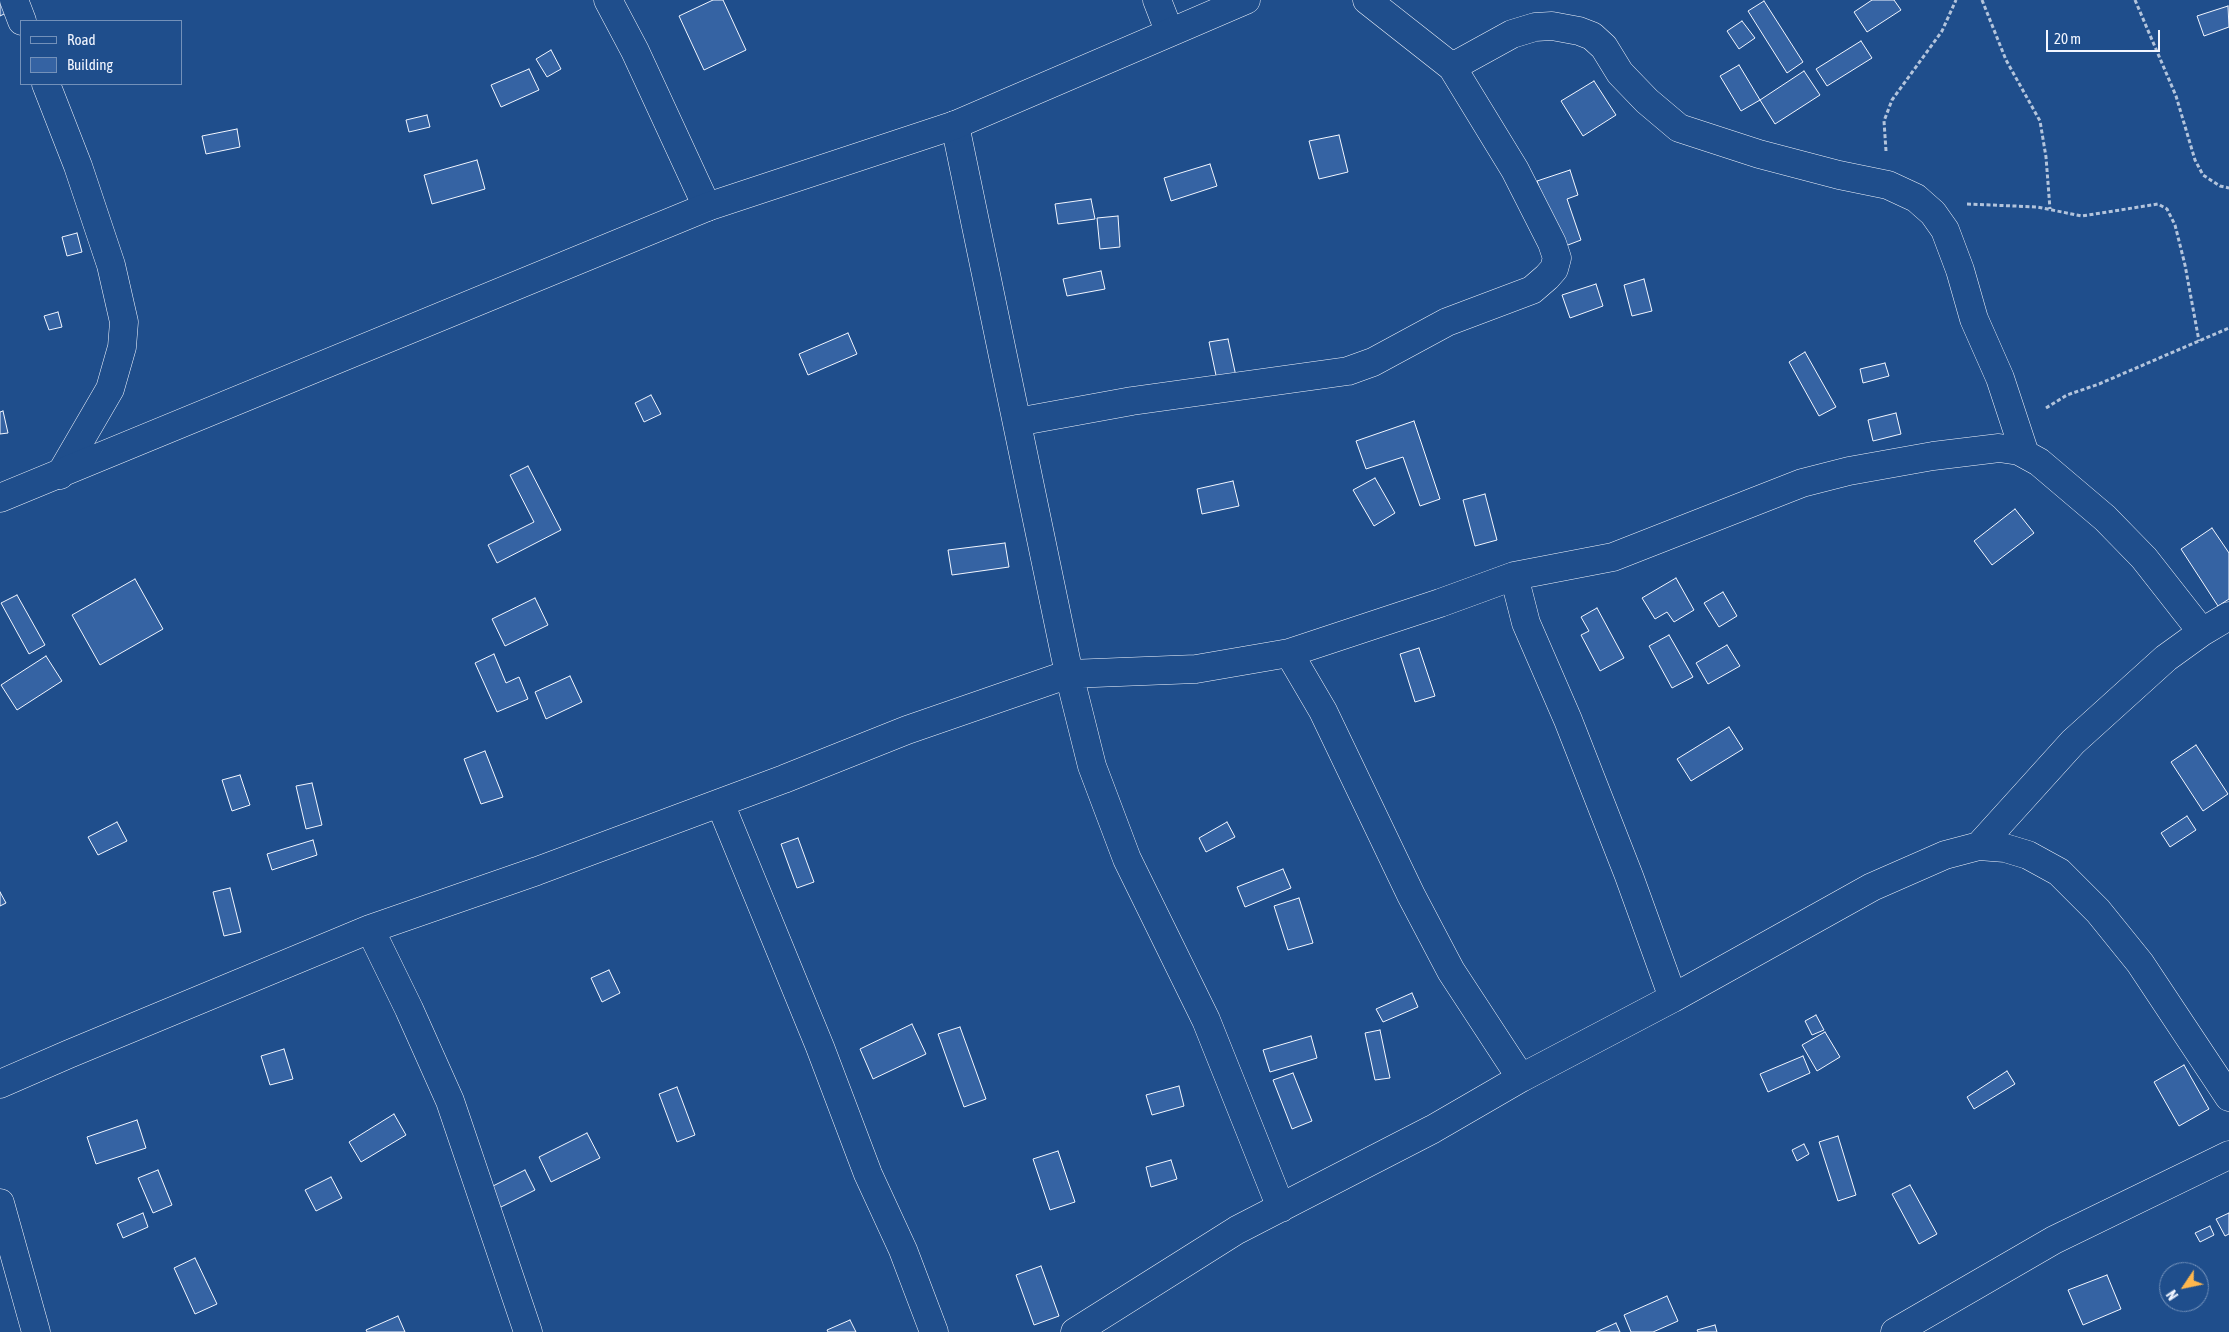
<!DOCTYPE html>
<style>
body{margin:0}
#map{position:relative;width:2229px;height:1332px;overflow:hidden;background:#1f4e8c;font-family:"Asap Condensed",sans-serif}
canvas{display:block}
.legend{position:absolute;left:20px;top:20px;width:162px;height:65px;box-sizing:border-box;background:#1f4e8c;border:1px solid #7391ba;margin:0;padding:6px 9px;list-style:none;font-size:15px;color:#f2f6ff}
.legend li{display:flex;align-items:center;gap:10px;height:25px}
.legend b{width:25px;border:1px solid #7391ba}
.north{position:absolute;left:2159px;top:1262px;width:50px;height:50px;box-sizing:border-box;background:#1f4e8c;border:1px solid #7391ba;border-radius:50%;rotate:236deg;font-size:14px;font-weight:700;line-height:20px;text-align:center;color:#f2f6ff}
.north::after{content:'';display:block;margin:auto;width:18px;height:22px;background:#ffb74d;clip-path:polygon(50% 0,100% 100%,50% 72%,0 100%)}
.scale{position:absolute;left:2046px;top:30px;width:114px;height:22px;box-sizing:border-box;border:2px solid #f2f6ff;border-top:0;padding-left:6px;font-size:15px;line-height:18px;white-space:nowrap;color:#f2f6ff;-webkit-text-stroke:4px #1f4e8c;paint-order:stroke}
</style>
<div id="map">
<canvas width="2229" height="1332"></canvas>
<ul class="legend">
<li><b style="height:6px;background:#1f4e8c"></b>Road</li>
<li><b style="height:14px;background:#3563a3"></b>Building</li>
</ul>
<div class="north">N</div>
<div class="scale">20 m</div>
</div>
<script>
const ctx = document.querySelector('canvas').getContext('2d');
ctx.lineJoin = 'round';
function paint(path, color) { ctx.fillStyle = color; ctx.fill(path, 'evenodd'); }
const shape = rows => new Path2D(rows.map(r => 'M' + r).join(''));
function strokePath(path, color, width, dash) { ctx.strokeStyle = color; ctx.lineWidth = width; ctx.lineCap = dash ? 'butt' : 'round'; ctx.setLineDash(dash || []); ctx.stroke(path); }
const building = shape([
 [0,0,7,0,12,10,0,16,0,0],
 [713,0,723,0,746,50,704,70,679,16,713,0],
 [1872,0,1894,0,1901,10,1867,32,1854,12,1872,0],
 [1764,1,1803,62,1787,73,1748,11,1764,1],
 [2228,6,2229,27,2204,36,2197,16,2228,6],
 [1742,21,1755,38,1739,49,1727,31,1742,21],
 [1861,41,1872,58,1827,86,1816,69,1861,41],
 [551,50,561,69,547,77,536,59,551,50],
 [1739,65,1760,100,1741,111,1720,76,1739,65],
 [529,69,539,90,501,107,491,85,529,69],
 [1804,71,1820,95,1775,124,1760,100,1804,71],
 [1594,81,1616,115,1583,136,1561,101,1594,81],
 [427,115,430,127,409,132,406,120,427,115],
 [237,129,240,147,206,154,202,136,237,129],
 [1339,135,1348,172,1319,179,1309,141,1339,135],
 [477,160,485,189,432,204,424,175,477,160],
 [1210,164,1217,186,1171,201,1164,178,1210,164],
 [1570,170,1578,195,1567,199,1581,240,1560,248,1537,181,1570,170],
 [1091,199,1095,219,1058,224,1055,204,1091,199],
 [1118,216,1120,247,1100,249,1097,218,1118,216],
 [77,233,82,252,67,256,62,237,77,233],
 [1101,271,1105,289,1067,296,1063,279,1101,271],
 [1644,279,1652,311,1632,316,1624,285,1644,279],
 [1596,284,1603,306,1570,318,1562,295,1596,284],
 [58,312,62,327,49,330,44,316,58,312],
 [848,333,857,354,808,375,799,354,848,333],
 [1228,339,1237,381,1218,385,1209,342,1228,339],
 [1805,352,1836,407,1819,416,1789,362,1805,352],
 [1885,363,1889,376,1863,383,1860,369,1885,363],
 [651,395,661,414,644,422,635,403,651,395],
 [3,411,8,433,0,434,0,412,3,411],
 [1896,413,1901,434,1873,441,1868,420,1896,413],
 [1414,421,1440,499,1420,506,1403,457,1366,469,1356,441,1414,421],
 [528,466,561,530,497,563,488,545,534,522,510,475,528,466],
 [1375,478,1395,513,1374,526,1353,490,1375,478],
 [1233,481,1239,506,1202,514,1197,489,1233,481],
 [1485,494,1497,540,1475,546,1463,500,1485,494],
 [2015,509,2034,533,1992,565,1974,541,2015,509],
 [2212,528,2229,553,2229,599,2218,606,2181,549,2212,528],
 [1005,543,1009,567,952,575,948,550,1005,543],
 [1676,578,1694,610,1674,622,1667,612,1655,619,1642,598,1676,578],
 [135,579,163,629,100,665,72,615,135,579],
 [1723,592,1737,616,1719,627,1704,603,1723,592],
 [17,595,45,645,29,654,1,603,17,595],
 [535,598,548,625,505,646,492,619,535,598],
 [1597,608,1624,658,1600,671,1581,635,1589,631,1581,617,1597,608],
 [1669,635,1693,677,1672,688,1649,646,1669,635],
 [1727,645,1740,666,1708,684,1696,663,1727,645],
 [1419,648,1435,696,1415,702,1400,654,1419,648],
 [494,654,506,683,519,677,528,699,497,712,475,663,494,654],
 [46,656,62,681,17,710,1,685,46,656],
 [570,676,582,702,546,719,535,692,570,676],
 [1729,727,1743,749,1691,781,1677,759,1729,727],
 [2196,745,2228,794,2203,811,2171,762,2196,745],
 [485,751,503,797,481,804,464,759,485,751],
 [240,775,250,805,232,811,222,780,240,775],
 [312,783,322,825,306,829,296,786,312,783],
 [2187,816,2196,830,2170,847,2161,833,2187,816],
 [117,822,127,841,98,855,88,837,117,822],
 [1227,822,1235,837,1206,852,1199,838,1227,822],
 [798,838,814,882,797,888,781,844,798,838],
 [313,840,317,855,272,870,267,854,313,840],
 [1283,869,1291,888,1245,907,1237,887,1283,869],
 [230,888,241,932,224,936,213,892,230,888],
 [0,892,6,903,0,906,0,892],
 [1299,898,1313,943,1288,950,1274,906,1299,898],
 [609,970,620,993,602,1002,591,978,609,970],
 [1412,993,1418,1007,1383,1022,1376,1009,1412,993],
 [1816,1015,1824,1030,1812,1035,1805,1021,1816,1015],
 [912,1024,926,1054,873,1079,860,1049,912,1024],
 [960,1027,986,1099,964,1107,938,1034,960,1027],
 [1380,1030,1390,1078,1375,1080,1365,1033,1380,1030],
 [1825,1032,1840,1057,1817,1071,1802,1045,1825,1032],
 [1311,1036,1317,1058,1270,1072,1263,1050,1311,1036],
 [284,1049,293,1079,270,1085,261,1056,284,1049],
 [1803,1056,1810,1073,1768,1092,1760,1074,1803,1056],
 [2184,1065,2209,1109,2179,1126,2154,1082,2184,1065],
 [2007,1071,2015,1084,1974,1109,1967,1097,2007,1071],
 [1293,1073,1312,1121,1292,1129,1273,1080,1293,1073],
 [1179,1086,1184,1106,1152,1115,1146,1095,1179,1086],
 [677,1087,695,1135,677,1142,659,1094,677,1087],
 [394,1114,406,1135,361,1162,349,1142,394,1114],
 [137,1120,146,1148,96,1164,87,1137,137,1120],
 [587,1133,600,1158,551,1182,539,1157,587,1133],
 [1838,1136,1856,1195,1838,1201,1819,1142,1838,1136],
 [1804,1144,1809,1154,1797,1161,1792,1150,1804,1144],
 [1058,1151,1075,1202,1050,1210,1033,1159,1058,1151],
 [1171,1160,1177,1179,1151,1187,1146,1167,1171,1160],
 [158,1170,172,1205,153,1213,138,1178,158,1170],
 [525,1170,535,1190,495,1210,485,1190,525,1170],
 [331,1177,342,1198,316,1211,305,1190,331,1177],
 [1910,1185,1937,1234,1919,1244,1892,1194,1910,1185],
 [143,1213,148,1227,123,1238,117,1224,143,1213],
 [2229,1213,2229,1234,2225,1236,2216,1219,2229,1213],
 [2210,1226,2214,1235,2200,1242,2195,1233,2210,1226],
 [195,1258,217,1304,195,1314,174,1268,195,1258],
 [1041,1266,1059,1316,1034,1325,1016,1275,1041,1266],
 [2107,1275,2121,1309,2083,1325,2068,1290,2107,1275],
 [1667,1296,1678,1321,1653,1332,1631,1332,1624,1315,1667,1296],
 [398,1316,405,1332,367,1332,366,1330,398,1316],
 [850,1320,856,1332,828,1332,827,1330,850,1320],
 [1616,1323,1620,1332,1596,1332,1616,1323],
 [1715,1325,1717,1332,1698,1332,1697,1330,1715,1325]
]);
paint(building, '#3563a3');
strokePath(building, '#f2f6ff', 1);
const minor = shape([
 [14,0,22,21],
 [608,0,635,51,707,207],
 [1157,0,1169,31],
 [1452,67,1512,34,1535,27,1552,26,1579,31,1592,36,1604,47,1620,73,1647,101,1679,128,1759,154,1839,175,1888,185,1916,198,1933,213,1945,230,1960,270,1974,319,2000,378,2025,454],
 [46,84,78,166,111,265,124,322,122,347,110,389,60,475],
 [955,125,1069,674,1092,766,1127,859,1206,1020,1281,1208],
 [1017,422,1132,401,1348,371,1373,362,1447,322,1532,290,1547,277,1554,269,1557,258,1552,243,1515,170,1452,67,1367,0],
 [1514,576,1526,623,1568,720,1629,876,1673,998],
 [1289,653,1323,711,1411,895,1451,971,1521,1078],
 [720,803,820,1047,868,1174,903,1250,934,1332],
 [1979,846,2073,742,2166,658,2202,632,2229,616],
 [370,929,409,1009,450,1101,528,1332],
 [0,1084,69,1054,370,929,537,871,784,779,907,730,1069,674,1196,669,1289,653,1440,603,1514,576,1613,557,1802,483,1849,471,1933,456,1999,448,2019,451,2039,462,2105,518,2144,558,2202,632],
 [0,1203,36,1332],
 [1075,1332,1237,1230,1433,1129,1521,1078,1673,998,1872,887,1945,855,1979,846,2005,848,2028,855,2059,872,2098,911,2140,963,2229,1097],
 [1895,1332,2054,1240,2229,1155]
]);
const trunk = shape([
 [0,498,707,207,955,125,1246,0]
]);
strokePath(minor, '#f2f6ff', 29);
strokePath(trunk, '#f2f6ff', 29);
strokePath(shape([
 [1982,0,2006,60,2040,121,2046,157,2050,209],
 [2135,0,2176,96,2195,160,2203,175,2220,186,2229,188],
 [1886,151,1884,121,1892,100,1942,31,1956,0],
 [1967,204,2037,207,2082,216,2158,204,2167,209,2175,225,2185,265,2199,341],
 [2046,408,2067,395,2099,384,2229,328]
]), '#b3c4dc', 3, [4, 2.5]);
strokePath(minor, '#1f4e8c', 28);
strokePath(trunk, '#1f4e8c', 28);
</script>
